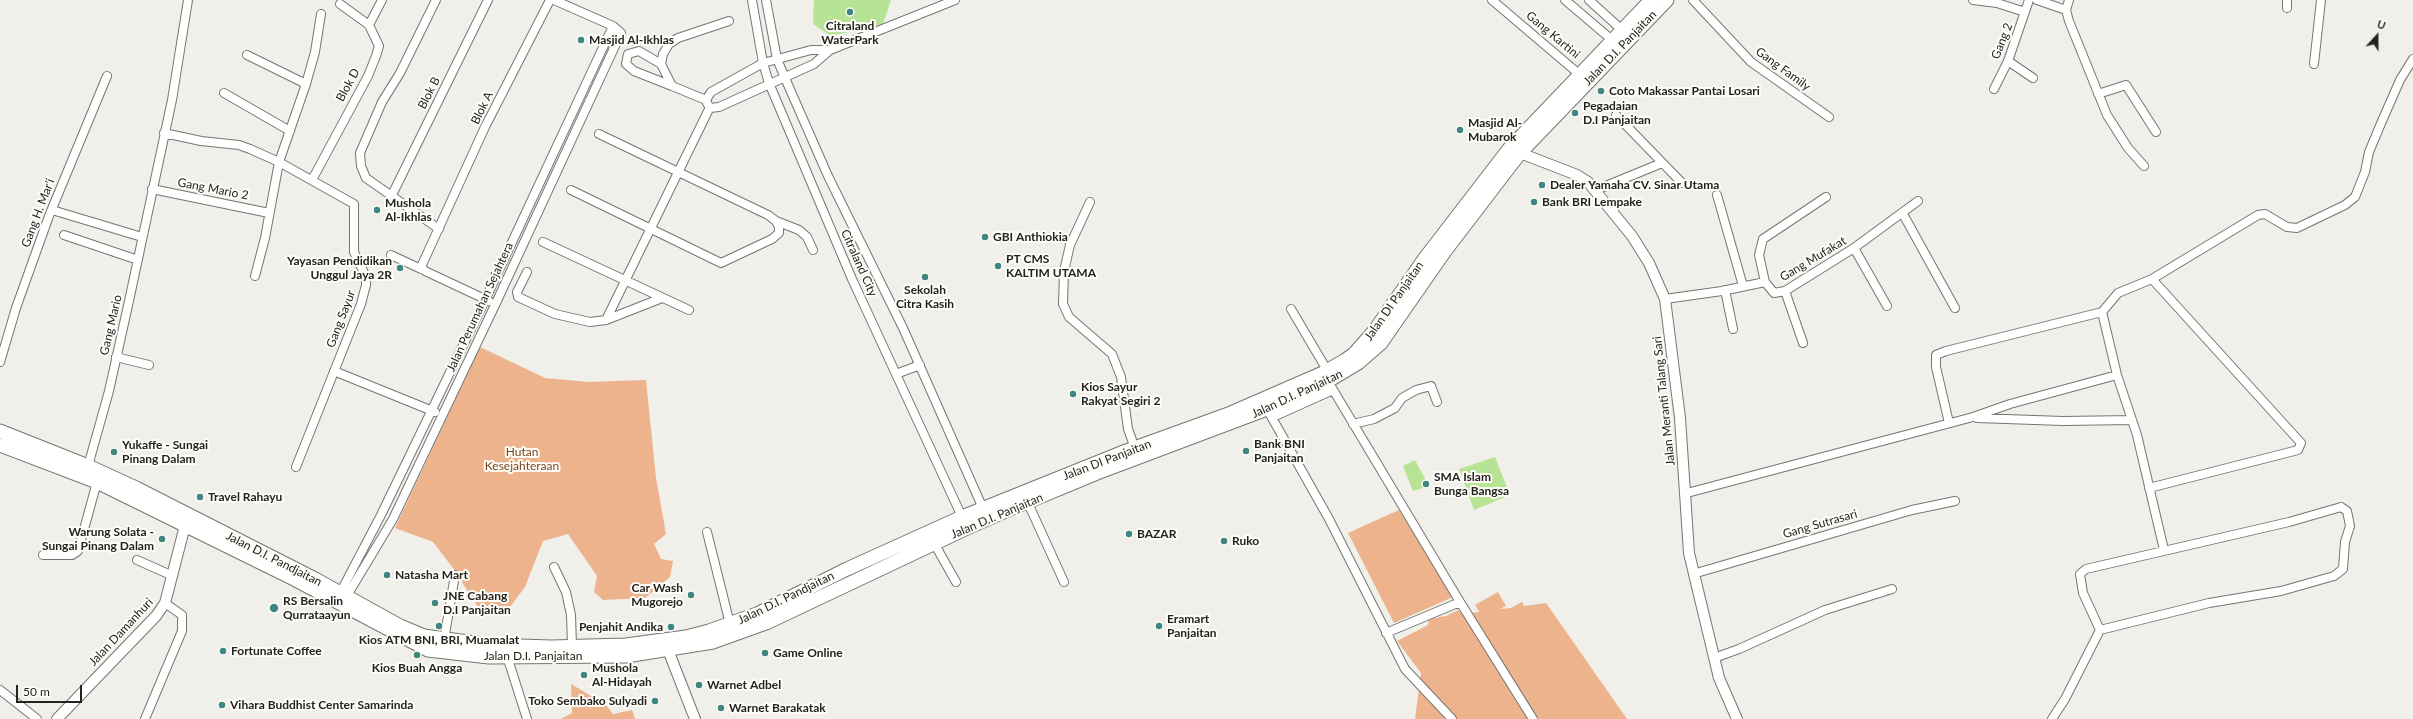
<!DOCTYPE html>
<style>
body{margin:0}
#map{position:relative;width:2413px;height:719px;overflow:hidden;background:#f1efea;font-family:Lato,sans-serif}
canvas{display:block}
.north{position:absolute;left:2357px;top:16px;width:40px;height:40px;-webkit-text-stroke:3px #fefdf8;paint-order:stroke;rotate:21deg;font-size:11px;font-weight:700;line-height:16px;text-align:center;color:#242322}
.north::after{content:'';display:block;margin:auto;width:14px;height:18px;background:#242322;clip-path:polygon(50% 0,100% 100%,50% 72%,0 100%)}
.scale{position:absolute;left:16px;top:685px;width:66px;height:18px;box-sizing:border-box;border:2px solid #242322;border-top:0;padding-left:5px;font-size:12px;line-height:14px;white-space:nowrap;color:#242322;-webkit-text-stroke:3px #fefdf8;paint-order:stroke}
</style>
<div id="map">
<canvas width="2413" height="719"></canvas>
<div class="north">U</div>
<div class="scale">50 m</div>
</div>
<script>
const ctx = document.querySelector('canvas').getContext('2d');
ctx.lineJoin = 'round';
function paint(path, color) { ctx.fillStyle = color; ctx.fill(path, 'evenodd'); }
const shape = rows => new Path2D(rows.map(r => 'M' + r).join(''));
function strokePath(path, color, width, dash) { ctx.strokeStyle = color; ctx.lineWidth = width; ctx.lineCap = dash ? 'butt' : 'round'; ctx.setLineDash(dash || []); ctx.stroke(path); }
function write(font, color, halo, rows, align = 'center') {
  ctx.font = font + ' Lato,sans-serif'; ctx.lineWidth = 4; ctx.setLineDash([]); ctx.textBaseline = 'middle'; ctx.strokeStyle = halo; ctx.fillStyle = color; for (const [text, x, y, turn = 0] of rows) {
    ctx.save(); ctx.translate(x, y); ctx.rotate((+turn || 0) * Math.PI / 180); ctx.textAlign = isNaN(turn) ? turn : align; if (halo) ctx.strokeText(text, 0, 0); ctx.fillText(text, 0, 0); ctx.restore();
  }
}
paint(shape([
 [480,347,545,378,589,382,646,380,656,478,666,534,654,544,661,559,673,561,670,577,645,598,603,600,594,592,597,576,568,534,543,541,525,587,510,607,478,607,453,568,433,542,395,528],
 [1399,510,1453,597,1394,623,1348,533],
 [1498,592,1506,606,1500,609,1511,608,1522,602,1524,606,1546,603,1627,719,1415,719,1421,673,1397,641,1428,625,1429,619,1446,616,1458,610,1462,614,1479,612,1475,605],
 [571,684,606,705,613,714,632,710,635,719,561,719,572,713]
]), '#ecb38d');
paint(shape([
 [814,0,891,0,883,24,831,36,813,24],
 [1495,457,1510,495,1474,510,1459,469],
 [1415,460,1429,486,1413,491,1403,466]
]), '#b7e395');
const minor = shape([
 [436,0,400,73,382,102,360,153,361,166,366,178,439,229],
 [752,0,763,63,769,83,852,279,963,519],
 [766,0,777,59,785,78,828,176,903,328,985,513],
 [1492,0,1579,74],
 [1565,0,1612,40],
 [1589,0,1622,30],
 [1693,0,1751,62,1829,117],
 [1973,0,1997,3,2025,12],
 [2037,0,2066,10],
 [2069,0,2066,10,2069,21,2107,115,2128,148,2144,166],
 [340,4,369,25],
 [2287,8,2287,0],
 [830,50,814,64,719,107,710,108,707,103,706,100,711,92,763,63,811,50,830,50,955,0],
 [247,55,306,84],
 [2008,61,2033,78],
 [661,64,639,51,628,54,626,64,634,71,672,86],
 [2314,64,2321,0],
 [1994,89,2008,61,2029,0],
 [224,93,290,131],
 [2098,94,2126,85,2156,132],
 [706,100,672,86,661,64,663,54,669,44,678,38,729,21],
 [1616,115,1682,183],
 [164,133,201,141,239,145,250,149,279,162,354,204,354,252,366,277,366,285,361,304,296,467],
 [312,180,368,76,376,56,379,46,369,25,382,0],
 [152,189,269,213],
 [571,190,721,263,772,239,779,233,779,227,776,221,768,215,599,134],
 [1596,190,1662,163],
 [1717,195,1743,286],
 [391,197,488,0],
 [1826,197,1763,239,1759,255,1765,282,1774,293,1785,291,1854,248,1918,201],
 [1090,202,1070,245,1064,271,1063,304,1069,317,1112,354,1121,377,1128,429,1136,451],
 [52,210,142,237],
 [1903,214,1955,308],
 [776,221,799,230,807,237,813,250],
 [64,235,138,260],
 [543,242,689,310],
 [1854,248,1887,306],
 [391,255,421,269],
 [527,272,517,292,518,297,555,314,590,322,606,320,662,298],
 [255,276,265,238,279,162,306,84,315,52,321,14],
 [2152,279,2258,215,2265,214,2287,227,2297,228,2345,205,2355,197,2365,172,2369,152,2382,121,2400,80,2413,59],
 [1725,290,1733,329],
 [1785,291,1803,343],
 [1665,299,1722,291,1765,282],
 [489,301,425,271,421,267,485,127,550,0],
 [1291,309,1327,370],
 [606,320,710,107],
 [116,357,149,365],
 [0,362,16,308,49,216,107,76],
 [334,371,435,412],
 [896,374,920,365],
 [1326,378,1460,602,1533,719],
 [1267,409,1329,519,1405,669,1452,719],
 [1273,417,1333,390],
 [1977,418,2063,421,2132,420],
 [1949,423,1936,367,1936,355,1946,351,2102,312],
 [1353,424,1374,419,1395,408,1402,398,1416,390,1431,386,1437,402],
 [88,466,109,391,129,301,172,100,188,0],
 [2149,488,2298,450,2301,443,2152,279,2118,293,2102,312,2117,375,2137,435,2164,550],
 [1687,493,1973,417,2010,404,2117,375],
 [1028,503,1064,582],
 [2341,507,2347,511,2350,526,2345,542,2343,569,2334,576,2281,591,2209,603,2100,630,2083,593,2080,574,2086,569,2289,522,2341,507],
 [707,532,730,624],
 [934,543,956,582],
 [43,555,72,555,78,551,97,482],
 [137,560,173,576],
 [554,567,566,592,571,615,572,646],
 [1693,574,1912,510,1955,501],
 [338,597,381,515,485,300,613,26],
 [345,599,393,519,496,303,621,33,613,26,554,0],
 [1386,633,1460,602],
 [444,640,455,575],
 [507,656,527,719],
 [1714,658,1739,649,1825,610,1892,589],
 [0,690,37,719],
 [145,719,182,631,182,615,165,603],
 [2052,719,2065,699,2100,630]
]);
const tertiary = shape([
 [1515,151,1577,175,1588,182,1632,236,1649,263,1665,299,1680,418,1689,553,1719,678,1737,719],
 [668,650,695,719],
 [57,719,156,616,165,603,187,518]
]);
const trunk = shape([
 [0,431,88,466,136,488,315,579,400,626,424,636,490,645,551,647,626,645,686,637,709,631,757,614,847,569,962,517,1126,451,1231,413,1323,373,1344,361,1354,354,1375,330,1425,258,1509,149,1651,0],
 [0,445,97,482,296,580,428,650,489,657,626,656,713,642,766,623,967,528,1008,510,1097,473,1267,409,1328,381,1358,363,1381,343,1445,251,1520,153,1667,0]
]);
strokePath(minor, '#767571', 10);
strokePath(tertiary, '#767571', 12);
strokePath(trunk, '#767571', 15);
strokePath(minor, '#fff', 8);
strokePath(tertiary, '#fff', 10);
strokePath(trunk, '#fff', 13);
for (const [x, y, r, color] of [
 [850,12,4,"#3e8682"],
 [581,40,4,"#3e8682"],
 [1601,91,4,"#3e8682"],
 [1575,113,4,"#3e8682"],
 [1460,130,4,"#3e8682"],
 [1542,185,4,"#3e8682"],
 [1534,202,4,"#3e8682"],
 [377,210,4,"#3e8682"],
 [985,237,4,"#3e8682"],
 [998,266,4,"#3e8682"],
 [400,268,4,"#3e8682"],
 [925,277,4,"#3e8682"],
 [1073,394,4,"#3e8682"],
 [1246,451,4,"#3e8682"],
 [114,452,4,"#3e8682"],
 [1426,484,4,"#3e8682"],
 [200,497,4,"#3e8682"],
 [1129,534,4,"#3e8682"],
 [162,539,4,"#3e8682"],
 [1224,541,4,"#3e8682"],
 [387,575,4,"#3e8682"],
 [691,595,4,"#3e8682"],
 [435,603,4,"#3e8682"],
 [274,608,5,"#3e8682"],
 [439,626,4,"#3e8682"],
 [1159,626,4,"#3e8682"],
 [671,627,4,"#3e8682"],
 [223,651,4,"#3e8682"],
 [765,653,4,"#3e8682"],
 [417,655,4,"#3e8682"],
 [584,675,4,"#3e8682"],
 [699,685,4,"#3e8682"],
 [655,701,4,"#3e8682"],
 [222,705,4,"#3e8682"],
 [721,708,4,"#3e8682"]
]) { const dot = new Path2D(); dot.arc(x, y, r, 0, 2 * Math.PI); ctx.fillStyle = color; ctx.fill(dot); strokePath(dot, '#fefdf8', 1.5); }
write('bold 12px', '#242322', '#fefdf8', [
 ["Citraland",850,26,"center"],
 ["WaterPark",850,40,"center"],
 ["Masjid Al-Ikhlas",589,40],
 ["Coto Makassar Pantai Losari",1609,91],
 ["Pegadaian",1583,106],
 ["D.I Panjaitan",1583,120],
 ["Masjid Al-",1468,123],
 ["Mubarok",1468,137],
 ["Dealer Yamaha CV. Sinar Utama",1550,185],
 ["Bank BRI Lempake",1542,202],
 ["Mushola",385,203],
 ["Al-Ikhlas",385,217],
 ["GBI Anthiokia",993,237],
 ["PT CMS",1006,259],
 ["KALTIM UTAMA",1006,273],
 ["Yayasan Pendidikan",392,261,"right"],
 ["Unggul Jaya 2R",392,275,"right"],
 ["Sekolah",925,290,"center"],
 ["Citra Kasih",925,304,"center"],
 ["Kios Sayur",1081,387],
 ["Rakyat Segiri 2",1081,401],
 ["Bank BNI",1254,444],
 ["Panjaitan",1254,458],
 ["Yukaffe - Sungai",122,445],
 ["Pinang Dalam",122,459],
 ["SMA Islam",1434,477],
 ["Bunga Bangsa",1434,491],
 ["Travel Rahayu",208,497],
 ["Warung Solata -",154,532,"right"],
 ["Sungai Pinang Dalam",154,546,"right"],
 ["BAZAR",1137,534],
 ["Ruko",1232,541],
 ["Natasha Mart",395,575],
 ["Car Wash",683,588,"right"],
 ["Mugorejo",683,602,"right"],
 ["JNE Cabang",443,596],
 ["D.I Panjaitan",443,610],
 ["RS Bersalin",283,601],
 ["Qurrataayun",283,615],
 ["Eramart",1167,619],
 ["Panjaitan",1167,633],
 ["Penjahit Andika",663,627,"right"],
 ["Kios ATM BNI, BRI, Muamalat",439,640,"center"],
 ["Fortunate Coffee",231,651],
 ["Game Online",773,653],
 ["Kios Buah Angga",417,668,"center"],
 ["Mushola",592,668],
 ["Al-Hidayah",592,682],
 ["Warnet Adbel",707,685],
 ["Toko Sembako Sulyadi",647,701,"right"],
 ["Vihara Buddhist Center Samarinda",230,705],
 ["Warnet Barakatak",729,708]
], 'left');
write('12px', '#242322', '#fefdf8', [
 ["Gang Kartini",1553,35,40],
 ["Gang 2",2002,41,-68],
 ["Jalan D.I. Panjaitan",1620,48,-46],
 ["Gang Family",1783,69,36],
 ["Blok D",348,85,-61],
 ["Blok B",429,93,-63],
 ["Blok A",482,108,-64],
 ["Gang Mario 2",213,189,11],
 ["Gang H. Mar'i",38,213,-69],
 ["Gang Mufakat",1813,259,-31],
 ["Citraland City",859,263,66],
 ["Jalan DI Panjaitan",1394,301,-55],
 ["Jalan Perumahan Sejahtera",480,307,-65],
 ["Gang Sayur",341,319,-69],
 ["Gang Mario",111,325,-77],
 ["Jalan D.I. Panjaitan",1297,394,-25],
 ["Jalan Meranti Talang Sari",1664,401,-96],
 ["Jalan DI Panjaitan",1107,460,-21],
 ["Jalan D.I. Panjaitan",997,516,-23],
 ["Gang Sutrasari",1820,524,-16],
 ["Jalan D.I. Pandjaitan",274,559,27],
 ["Jalan D.I. Pandjaitan",786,598,-26],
 ["Jalan Damanhuri",121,632,-47],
 ["Jalan D.I. Panjaitan",533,656]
]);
write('12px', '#784521', '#fefdf8', [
 ["Hutan",522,452],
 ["Kesejahteraan",522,466]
]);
</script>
